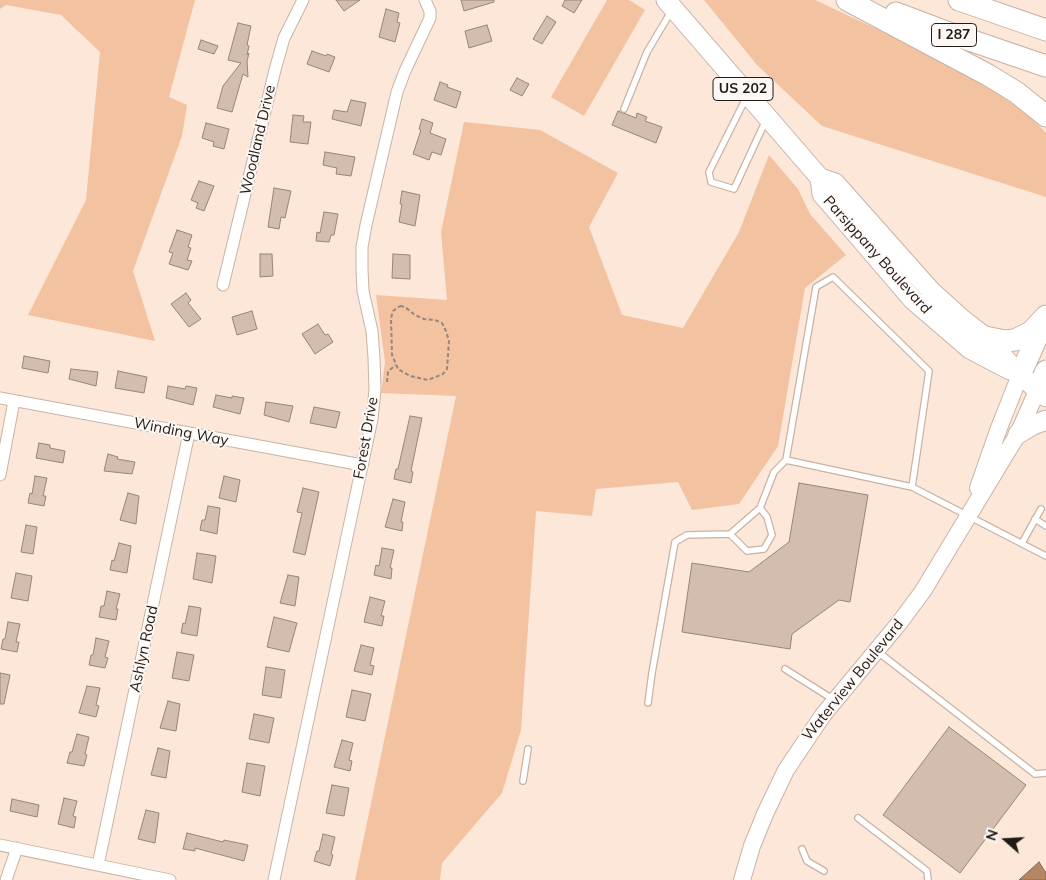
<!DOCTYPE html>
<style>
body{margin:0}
#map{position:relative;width:1046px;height:880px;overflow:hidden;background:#fde7d9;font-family:Mulish,sans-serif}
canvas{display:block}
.north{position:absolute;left:981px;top:815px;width:50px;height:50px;-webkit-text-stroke:4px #fdf8f5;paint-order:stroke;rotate:289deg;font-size:14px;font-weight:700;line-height:20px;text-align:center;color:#221a15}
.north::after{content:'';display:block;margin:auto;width:18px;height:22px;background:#221a15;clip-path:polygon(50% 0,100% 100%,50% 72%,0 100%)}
</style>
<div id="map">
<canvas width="1046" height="880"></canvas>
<div class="north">N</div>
</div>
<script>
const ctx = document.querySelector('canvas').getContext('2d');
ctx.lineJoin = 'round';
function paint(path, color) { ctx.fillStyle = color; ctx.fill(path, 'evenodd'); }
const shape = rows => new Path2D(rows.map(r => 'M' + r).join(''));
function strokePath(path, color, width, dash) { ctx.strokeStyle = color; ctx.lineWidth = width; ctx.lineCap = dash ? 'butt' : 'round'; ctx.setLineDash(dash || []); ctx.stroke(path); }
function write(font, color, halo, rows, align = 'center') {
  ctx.font = font + ' Mulish,sans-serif'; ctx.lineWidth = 4; ctx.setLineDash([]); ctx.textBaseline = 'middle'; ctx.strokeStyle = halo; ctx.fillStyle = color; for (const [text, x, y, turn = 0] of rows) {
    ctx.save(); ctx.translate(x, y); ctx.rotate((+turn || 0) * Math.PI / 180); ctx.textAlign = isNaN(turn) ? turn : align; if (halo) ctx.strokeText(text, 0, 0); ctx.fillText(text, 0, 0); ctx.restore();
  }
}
paint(shape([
 [0,0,195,0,169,97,187,105,182,136,133,271,155,341,28,315,86,200,100,52,61,15,6,5,0,9],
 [607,0,629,0,645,10,584,116,551,97],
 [704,0,815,0,945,61,988,87,1029,115,1046,133,1046,197,822,126,757,65],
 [464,122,540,130,618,173,589,227,622,315,683,328,739,232,769,155,798,189,810,214,846,255,805,288,778,446,739,504,692,510,678,482,596,489,592,516,536,511,521,730,502,793,442,863,440,880,355,880,456,396,381,393,385,362,376,295,447,300,441,232]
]), '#f2c2a1');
const water = shape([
 [1039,862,1046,873,1046,880,1019,880,1039,862]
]);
paint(water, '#b58664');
strokePath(water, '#89664c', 1);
const building = shape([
 [336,0,360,0,344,11,336,0],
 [461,0,494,0,494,2,464,11,461,0],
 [565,0,582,0,574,13,562,6,565,0],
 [386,9,399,13,397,22,400,23,395,42,379,37,386,9],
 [547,16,556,22,542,44,533,39,547,16],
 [238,23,251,26,247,45,249,46,247,55,249,53,247,61,248,77,243,74,232,112,217,108,223,86,241,63,228,60,238,23],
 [487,25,492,41,469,48,465,31,487,25],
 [201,40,218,46,214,54,198,49,201,40],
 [312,51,326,56,327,54,335,57,329,72,307,64,312,51],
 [517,78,529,84,522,96,510,90,517,78],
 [440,82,448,85,447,87,461,92,456,108,434,100,440,82],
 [351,100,366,103,361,126,332,119,334,110,347,112,351,100],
 [618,111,636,118,637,113,647,117,645,121,662,127,656,143,612,125,618,111],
 [293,115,304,116,303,122,311,122,308,144,290,142,293,115],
 [422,119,433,123,430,133,446,139,441,155,432,152,429,160,413,154,421,130,419,129,422,119],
 [206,123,229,129,224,149,213,146,214,142,202,138,206,123],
 [325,152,355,157,351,176,336,174,337,168,323,165,325,152],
 [199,181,214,186,204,211,196,208,198,203,191,200,199,181],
 [274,188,291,191,285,218,281,217,279,229,268,227,274,188],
 [402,191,420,195,415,226,399,222,402,204,400,204,402,191],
 [324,212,338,214,334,235,331,235,329,242,316,241,317,232,320,233,324,212],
 [177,230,192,235,188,247,191,248,187,260,192,261,188,270,169,264,173,253,169,252,177,230],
 [260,254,272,254,273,276,260,277,260,254],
 [393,254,410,255,410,279,392,278,393,254],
 [186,293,191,300,188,303,201,319,189,327,171,304,186,293],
 [252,311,257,329,237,335,232,317,252,311],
 [318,324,325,335,328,334,333,342,315,354,302,334,318,324],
 [24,356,50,361,48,373,22,368,24,356],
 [71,369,98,372,96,386,69,379,71,369],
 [118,371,147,377,144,393,115,388,118,371],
 [168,386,185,389,186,386,197,388,193,405,166,398,168,386],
 [216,395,232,398,232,396,244,398,240,414,213,407,216,395],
 [266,402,293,406,289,422,264,415,266,402],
 [314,407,340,412,336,428,310,423,314,407],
 [410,416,422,418,411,471,413,472,411,483,394,479,396,469,398,469,410,416],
 [39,443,50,445,50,448,65,451,63,463,36,458,39,443],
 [108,454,118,457,117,459,135,462,132,474,104,471,108,454],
 [35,476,47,478,43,496,46,496,44,506,28,503,30,493,32,494,35,476],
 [224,476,240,480,236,502,219,498,224,476],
 [799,483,868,495,850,602,839,600,792,634,790,649,682,632,692,563,749,572,789,542,799,483],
 [303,488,319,492,305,555,293,552,302,513,297,512,303,488],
 [128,493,139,496,136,524,120,520,128,493],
 [393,499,405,502,401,522,403,522,402,531,385,527,393,499],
 [208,506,220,508,217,534,200,530,202,520,205,520,208,506],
 [26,525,37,527,33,554,21,552,26,525],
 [119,543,131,546,127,573,110,570,112,560,114,561,119,543],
 [382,548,394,550,390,568,392,568,391,579,374,575,376,565,379,566,382,548],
 [197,553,216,556,212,583,193,579,197,553],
 [16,573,32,576,28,601,11,598,16,573],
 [288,575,299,577,295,606,280,603,288,575],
 [107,591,120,594,116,609,118,609,116,620,99,617,101,606,104,606,107,591],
 [370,597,385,601,381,616,384,616,382,626,364,622,370,597],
 [189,606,201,608,197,636,181,633,183,623,185,624,189,606],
 [274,617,297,623,289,652,267,647,274,617],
 [8,622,20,624,16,642,19,642,17,652,1,649,3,639,5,639,8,622],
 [96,638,109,641,105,657,108,658,105,668,89,665,91,655,93,655,96,638],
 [361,645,374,648,370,665,374,666,372,675,354,671,361,645],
 [177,652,194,655,189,681,172,678,177,652],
 [266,667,285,670,281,698,262,695,266,667],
 [0,673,10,675,4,704,0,704,0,673],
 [87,686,100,688,96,705,99,706,96,717,79,713,87,686],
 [352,690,371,694,365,721,346,717,352,690],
 [168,701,180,704,176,731,160,728,168,701],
 [254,714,274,718,269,743,249,739,254,714],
 [949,727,1026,785,960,873,883,815,949,727],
 [77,734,89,737,85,754,87,755,84,766,67,763,70,752,72,752,77,734],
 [342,740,353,743,349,760,352,761,350,771,334,767,342,740],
 [158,748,170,751,166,778,151,775,158,748],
 [247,763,265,766,260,796,242,792,247,763],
 [332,785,349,788,344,816,326,813,332,785],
 [64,798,77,801,73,816,76,817,74,828,58,824,64,798],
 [12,799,39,805,37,817,10,811,12,799],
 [146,810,159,813,155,843,138,839,146,810],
 [187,833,223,842,224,840,248,845,244,861,195,848,195,851,183,849,187,833],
 [323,834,335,837,331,854,333,855,330,866,314,861,317,851,319,851,323,834]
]);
paint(building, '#d2bdaf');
strokePath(building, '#988577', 1);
const lane = shape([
 [746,98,709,172,711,182,734,189,766,120],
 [624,109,647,52,672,10],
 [912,487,929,371,833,277,816,287,786,460,912,487,1046,556],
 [1035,519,1046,526],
 [730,534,747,551,764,549,772,535,767,517,760,508],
 [1022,543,1041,509],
 [878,652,1035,774,1046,773],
 [785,669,834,700],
 [648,703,652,673,675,542,687,535,730,534,760,508,774,472,786,460],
 [523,781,528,749],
 [858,818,927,871,928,880],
 [802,849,807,861,824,871]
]);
const street = shape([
 [223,285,275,70,284,38,303,0],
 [0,398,362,465],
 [0,475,14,401],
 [0,845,170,880],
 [98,865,189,433],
 [6,880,17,848],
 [274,880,372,419,375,390,374,358,372,331,363,291,362,269,362,247,366,225,397,92,405,71,430,18,430,11,425,0]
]);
const secondary = shape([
 [978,488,999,428,1020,375],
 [742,880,752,846,765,814,786,770,823,715,900,622,923,591,1007,452,1018,434,1037,391]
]);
const primary = shape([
 [666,0,820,178,835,183,931,291,962,319,985,337,1020,375,1046,397],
 [820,178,822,194,913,300,970,349,1010,370],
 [1018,434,1033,425,1046,420]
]);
const highway = shape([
 [847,0,988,75,1016,92,1046,116],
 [959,0,1046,30],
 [896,13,949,33,1046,66],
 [985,337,1005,341,1015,340,1031,332,1046,316],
 [1020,375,1044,322],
 [1037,391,1046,371]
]);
strokePath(lane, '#c8b3a5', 8);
strokePath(street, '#c8b3a5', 13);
strokePath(secondary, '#c8b3a5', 18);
strokePath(primary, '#c8b3a5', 21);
strokePath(highway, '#c8b3a5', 23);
strokePath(shape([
 [400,306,405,307,415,315,424,319,435,320,442,323,446,331,449,341,447,369,443,374,428,380,410,376,398,369,392,355,391,318,393,311,400,306],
 [387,382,388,372,395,365]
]), '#96877d', 2, [4, 2.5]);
strokePath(lane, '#fff', 5.5);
strokePath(street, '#fff', 11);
strokePath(secondary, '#fff', 16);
strokePath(primary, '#fff', 19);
strokePath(highway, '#fff', 21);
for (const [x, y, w] of [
 [954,35,45],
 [743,89,60]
]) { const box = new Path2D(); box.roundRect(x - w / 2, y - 11.5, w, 23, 4); ctx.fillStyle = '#fdf8f5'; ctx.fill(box); strokePath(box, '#221a15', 1); }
write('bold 14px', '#221a15', null, [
 ["I 287",954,35],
 ["US 202",743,89]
]);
write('15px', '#221a15', '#fdf8f5', [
 ["Woodland Drive",258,140,-77],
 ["Parsippany Boulevard",877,255,48],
 ["Winding Way",181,432,11],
 ["Forest Drive",366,438,-80],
 ["Ashlyn Road",144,649,-78],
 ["Waterview Boulevard",853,680,-51]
]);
</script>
